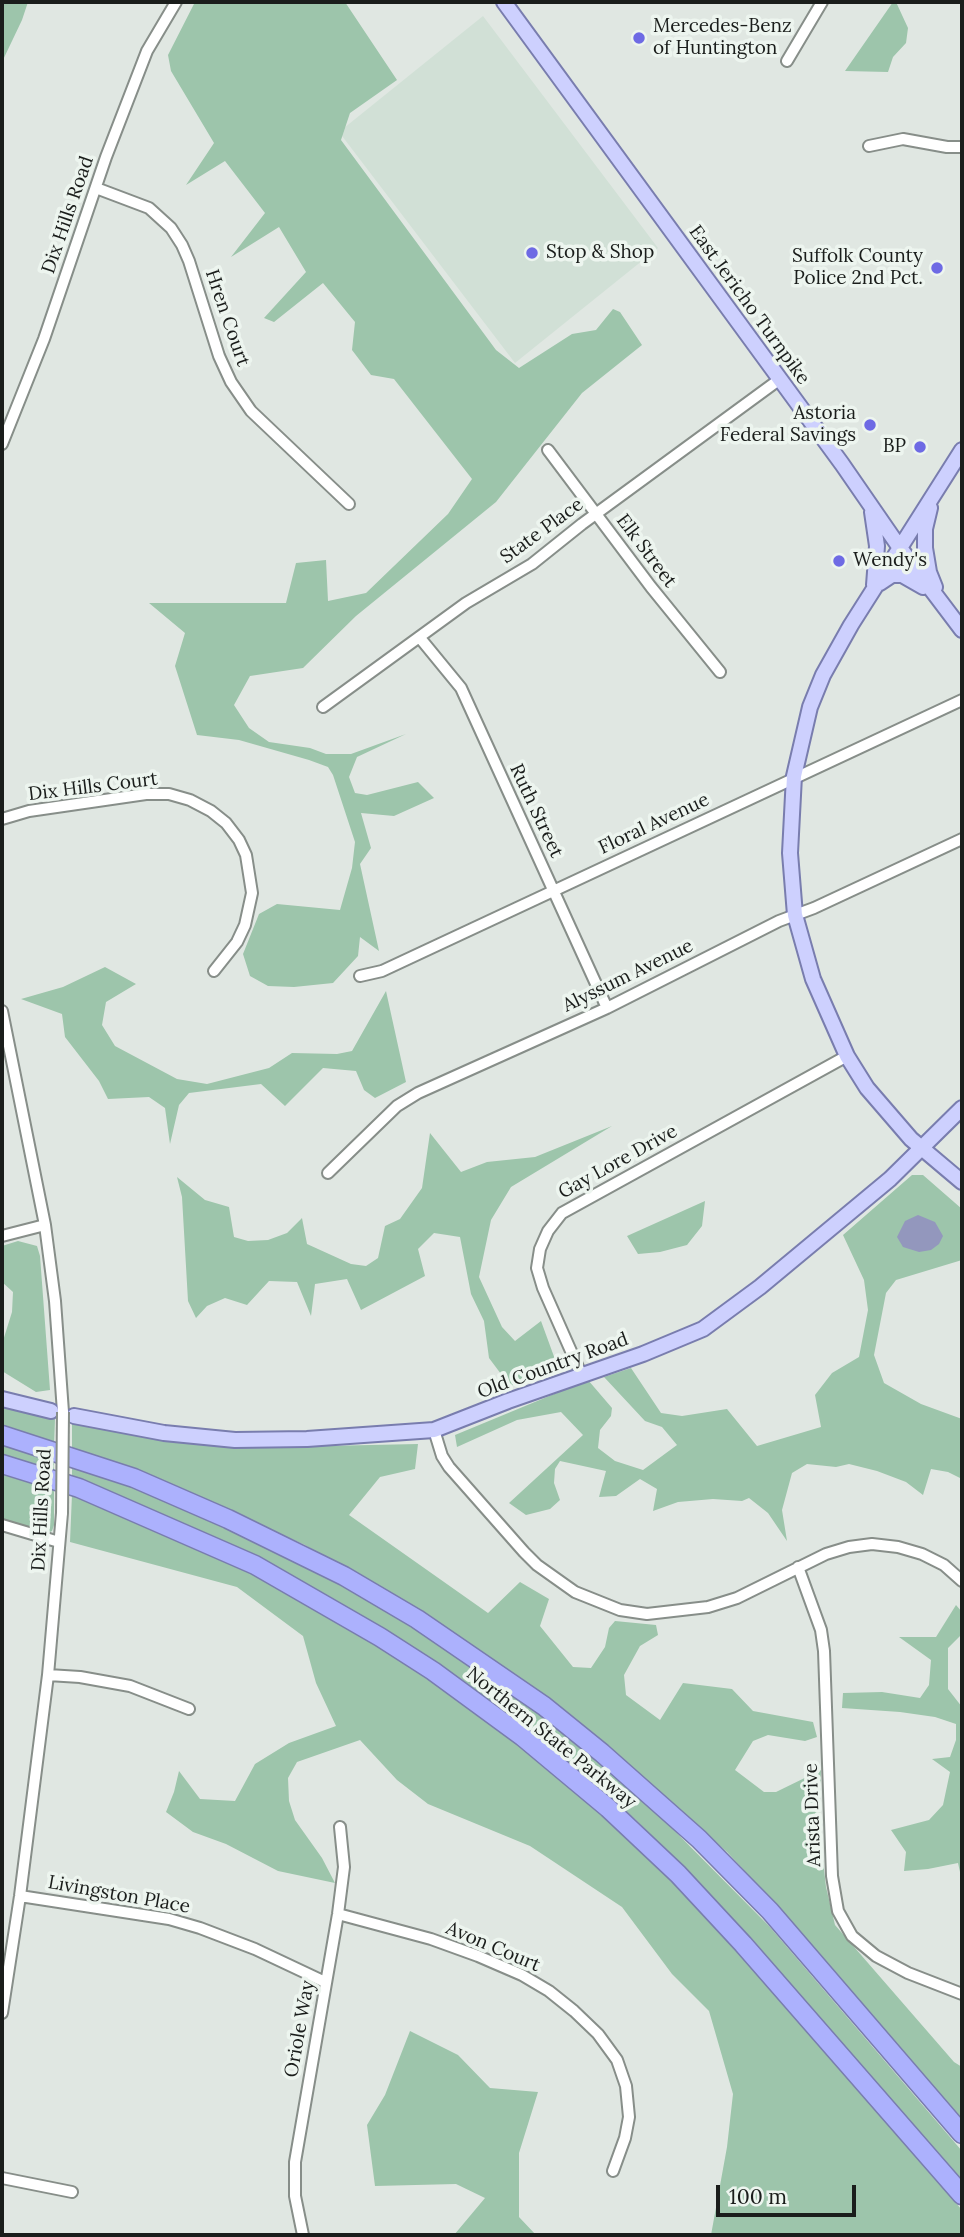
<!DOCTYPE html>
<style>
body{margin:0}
#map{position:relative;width:964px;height:2237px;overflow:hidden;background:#e0e7e2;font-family:Lora,serif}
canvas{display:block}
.frame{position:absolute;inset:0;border:4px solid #1a1d1b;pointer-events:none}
.scale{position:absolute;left:716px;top:2185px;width:140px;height:32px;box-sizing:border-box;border:4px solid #1a1d1b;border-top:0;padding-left:9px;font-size:21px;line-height:24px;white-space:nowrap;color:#1a1d1b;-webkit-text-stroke:5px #edf5ef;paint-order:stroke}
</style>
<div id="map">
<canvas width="964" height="2237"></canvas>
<div class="frame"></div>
<div class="scale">100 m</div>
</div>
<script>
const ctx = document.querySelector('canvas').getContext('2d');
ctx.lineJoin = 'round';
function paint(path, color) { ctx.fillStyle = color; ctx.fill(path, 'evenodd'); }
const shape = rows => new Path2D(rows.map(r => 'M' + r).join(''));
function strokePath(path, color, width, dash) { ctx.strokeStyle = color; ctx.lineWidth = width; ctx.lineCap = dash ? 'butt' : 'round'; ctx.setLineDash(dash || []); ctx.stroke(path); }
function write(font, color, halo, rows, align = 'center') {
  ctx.font = font + ' Lora,serif'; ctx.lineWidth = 7; ctx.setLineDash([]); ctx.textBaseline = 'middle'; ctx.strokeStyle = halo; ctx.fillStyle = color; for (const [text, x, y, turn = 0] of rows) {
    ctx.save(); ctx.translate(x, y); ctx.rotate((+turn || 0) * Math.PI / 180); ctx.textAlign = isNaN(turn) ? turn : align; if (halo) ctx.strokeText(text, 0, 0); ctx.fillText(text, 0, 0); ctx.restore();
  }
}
paint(shape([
 [483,16,658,248,515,363,339,132]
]), '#d1e0d6');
paint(shape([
 [2,2,28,2,22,20,2,62],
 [195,2,345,2,397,80,350,113,341,140,496,350,519,368,572,334,596,330,613,309,620,312,642,345,582,393,496,502,356,616,303,668,250,676,234,705,249,728,269,742,310,748,326,754,351,754,406,734,357,757,349,777,355,793,367,795,418,782,434,798,394,816,361,813,371,848,360,864,379,951,360,937,358,956,333,983,294,987,268,986,250,976,243,954,259,914,277,904,340,910,352,868,355,842,333,775,328,767,309,760,239,740,197,735,175,666,185,633,149,603,286,603,296,563,326,560,328,601,366,593,448,514,472,479,394,379,371,375,352,350,355,322,323,283,274,322,264,318,306,272,279,227,231,257,265,213,225,161,186,185,214,143,171,71,168,55],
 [893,2,896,2,908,28,906,43,893,57,888,72,845,71],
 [105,967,136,984,106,1002,102,1025,115,1046,177,1079,207,1084,269,1068,292,1053,337,1054,352,1051,386,991,406,1082,375,1098,364,1090,356,1071,323,1068,285,1106,261,1084,189,1093,179,1105,170,1144,165,1108,149,1097,108,1099,99,1081,65,1037,62,1014,21,999,63,987],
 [612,1126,511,1187,491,1220,479,1277,502,1327,515,1341,541,1321,556,1362,540,1377,510,1386,489,1358,484,1321,471,1294,460,1237,434,1233,418,1249,425,1276,361,1310,347,1279,315,1284,311,1316,297,1282,269,1281,247,1305,225,1298,207,1306,196,1318,188,1301,182,1197,177,1177,205,1200,229,1207,234,1237,248,1241,268,1240,287,1233,302,1218,307,1244,351,1264,366,1266,378,1258,385,1226,400,1219,422,1188,430,1133,461,1172,487,1162,535,1157],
 [912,1175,923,1175,962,1209,962,1260,896,1280,886,1293,874,1355,884,1383,921,1404,962,1419,962,1479,948,1472,931,1469,923,1495,906,1482,877,1471,849,1464,836,1467,807,1464,792,1473,782,1510,787,1541,768,1513,749,1498,742,1501,713,1499,678,1502,653,1511,657,1489,640,1479,616,1496,599,1497,606,1471,560,1461,555,1469,554,1483,560,1500,550,1509,526,1515,509,1503,583,1435,561,1412,517,1420,457,1447,455,1435,588,1380,612,1408,611,1416,600,1430,598,1448,615,1461,643,1470,677,1445,662,1427,645,1421,604,1377,631,1368,661,1413,682,1416,727,1409,757,1446,821,1427,815,1395,832,1373,859,1357,868,1310,864,1280,843,1235],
 [705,1201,702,1226,687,1245,660,1252,638,1254,627,1236],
 [18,1241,37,1246,40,1256,50,1390,36,1392,2,1371,2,1344,12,1312,13,1292,2,1282,2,1246],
 [2,1406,55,1419,54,1447,2,1432],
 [72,1422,229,1448,418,1444,415,1469,380,1477,349,1515,488,1613,520,1582,549,1599,540,1626,573,1667,591,1668,605,1647,609,1628,615,1621,656,1625,658,1635,640,1646,624,1675,626,1695,660,1720,683,1683,732,1689,753,1711,813,1722,817,1737,805,1741,768,1735,753,1741,735,1770,764,1792,776,1792,821,1770,819,1826,826,1887,835,1925,954,2062,962,2067,962,2126,788,1918,727,1852,580,1724,496,1662,305,1545,181,1490,72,1450],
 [2,1444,54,1457,54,1475,2,1459],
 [72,1464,180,1504,386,1606,514,1692,647,1803,769,1926,962,2151,962,2184,753,1940,636,1820,501,1712,377,1627,72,1478],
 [2,1472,54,1488,54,1525,52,1531,48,1533,2,1519],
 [72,1494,266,1579,367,1638,448,1691,524,1748,623,1832,699,1906,962,2210,962,2235,711,2235,727,2147,733,2094,709,2011,672,1974,622,1907,530,1846,428,1804,397,1780,360,1740,297,1762,288,1778,289,1801,295,1820,322,1858,335,1883,278,1871,226,1844,193,1832,166,1812,174,1792,179,1771,200,1799,235,1801,255,1764,289,1743,336,1726,316,1683,303,1636,237,1587,70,1542],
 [956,1605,962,1612,962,1634,948,1648,948,1689,962,1707,962,1881,958,1863,928,1869,904,1871,906,1852,891,1830,929,1820,943,1805,950,1772,932,1759,950,1757,956,1740,956,1724,935,1717,900,1712,842,1708,843,1693,882,1692,920,1698,929,1685,931,1660,899,1637,936,1637],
 [410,2031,458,2055,490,2088,538,2092,519,2153,519,2217,536,2235,454,2235,485,2198,456,2184,375,2186,367,2125,385,2095]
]), '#9dc5ab');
paint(shape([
 [918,1215,935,1222,943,1236,939,1244,931,1250,919,1252,903,1247,897,1237,905,1221]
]), '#9397bd');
const minor = shape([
 [787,61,822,2],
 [869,146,903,139,947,147,962,147],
 [96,188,149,208,171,228,182,245,189,261,219,356,231,382,251,411,349,504],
 [2,444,44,339,106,157,147,51,176,2],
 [548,450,651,587,720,672],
 [420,638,461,688,607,1008],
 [323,707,466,603,532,564,582,524,780,379],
 [2,819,29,811,146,794,169,794,190,800,211,811,226,823,239,840,246,855,252,893,245,925,237,942,214,971],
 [360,976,382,971,962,700],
 [2,1011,45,1225,55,1301,63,1412],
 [328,1173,397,1106,418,1093,607,1008,779,921,814,908,962,839],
 [2,1236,45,1225],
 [582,1376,543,1288,537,1268,540,1249,548,1231,562,1213,847,1056],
 [434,1430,442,1456,449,1467,524,1552,537,1565,575,1592,620,1610,647,1614,708,1607,737,1598,826,1554,849,1547,872,1544,898,1547,922,1554,944,1565,962,1581],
 [2,1525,59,1542],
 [798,1567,821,1630,824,1651,832,1876,838,1911,852,1936,876,1956,908,1973,962,1994],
 [48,1675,80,1677,130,1686,189,1709],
 [20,1896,169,1919,200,1928,255,1949,325,1982],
 [338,1914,431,1939,478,1956,522,1975,549,1991,574,2011,598,2034,617,2060,626,2086,629,2117,625,2138,613,2171],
 [2,2013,20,1896,48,1675,62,1513],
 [2,2178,72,2192],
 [303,2235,295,2196,295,2162,338,1914,344,1867,340,1827]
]);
const major = shape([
 [504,2,842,464,900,548,962,630],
 [962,450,851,625,823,675,810,707,794,776,790,853,795,915,813,979,847,1056,867,1088,911,1139,962,1182],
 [930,508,925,529,925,548,929,572,935,587],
 [872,512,877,546,874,585],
 [880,583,892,575,902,575,923,587],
 [2,1399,51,1411],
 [74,1416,164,1433,235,1440,307,1439,434,1430,508,1401,643,1354,703,1329,760,1287,890,1179,962,1108]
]);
const highway = shape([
 [2,1435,134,1478,228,1519,344,1576,417,1619,544,1706,602,1753,699,1839,770,1911,962,2134],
 [2,1464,79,1488,255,1565,380,1637,433,1671,523,1737,608,1808,678,1874,743,1944,962,2195]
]);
strokePath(minor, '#878e89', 14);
strokePath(major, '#797dae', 18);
strokePath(highway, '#797dae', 21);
strokePath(minor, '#fff', 10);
strokePath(major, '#cdd0fe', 14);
strokePath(highway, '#acb1fd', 18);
const minorBridge = shape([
 [62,1513,63,1412]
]);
strokePath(minorBridge, '#878e89', 14, []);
strokePath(minorBridge, '#fff', 10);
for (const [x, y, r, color] of [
 [639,38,7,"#6e6ae4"],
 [532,253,7,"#6e6ae4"],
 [937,268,7,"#6e6ae4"],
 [870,425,7,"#6e6ae4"],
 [920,447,7,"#6e6ae4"],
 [839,561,7,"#6e6ae4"]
]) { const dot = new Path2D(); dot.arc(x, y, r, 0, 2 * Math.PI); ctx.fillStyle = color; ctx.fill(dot); strokePath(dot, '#edf5ef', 2.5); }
write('19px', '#1a1d1b', '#edf5ef', [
 ["Mercedes-Benz",653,27],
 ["of Huntington",653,49],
 ["Stop & Shop",546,253],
 ["Suffolk County",923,257,"right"],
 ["Police 2nd Pct.",923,279,"right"],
 ["Astoria",856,414,"right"],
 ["Federal Savings",856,436,"right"],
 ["BP",906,447,"right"],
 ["Wendy's",853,561]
], 'left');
write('19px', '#1a1d1b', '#edf5ef', [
 ["Dix Hills Road",68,215,-71],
 ["East Jericho Turnpike",749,305,54],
 ["Hren Court",227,318,71],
 ["State Place",542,531,-36],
 ["Elk Street",646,551,53],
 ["Dix Hills Court",93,787,-7],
 ["Ruth Street",536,811,65],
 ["Floral Avenue",654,824,-25],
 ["Alyssum Avenue",628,976,-26],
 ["Gay Lore Drive",618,1162,-29],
 ["Old Country Road",553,1366,-20],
 ["Dix Hills Road",42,1510,-87],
 ["Northern State Parkway",551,1738,39],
 ["Arista Drive",813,1815,-92],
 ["Livingston Place",119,1895,10],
 ["Avon Court",493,1947,23],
 ["Oriole Way",300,2029,-80]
]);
</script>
